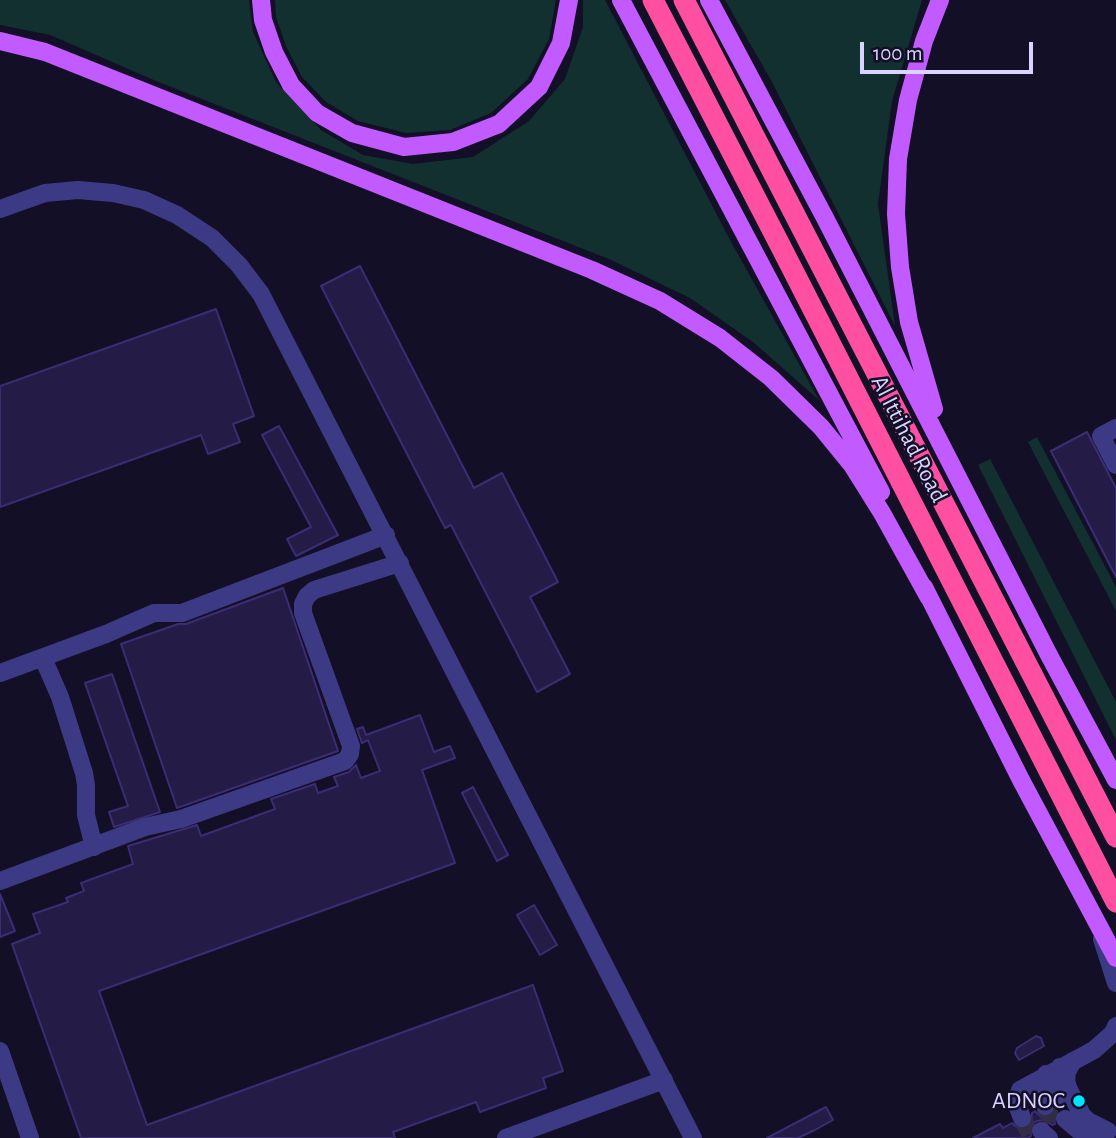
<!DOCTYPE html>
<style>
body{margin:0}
#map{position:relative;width:1116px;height:1138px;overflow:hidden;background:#130f26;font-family:"Alegreya Sans",sans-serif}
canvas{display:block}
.scale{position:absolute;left:860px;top:42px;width:173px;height:32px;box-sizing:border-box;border:4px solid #d9d4ff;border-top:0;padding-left:9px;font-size:21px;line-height:24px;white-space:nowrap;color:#d9d4ff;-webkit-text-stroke:5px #130f26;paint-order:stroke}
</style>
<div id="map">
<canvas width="1116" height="1138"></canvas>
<div class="scale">100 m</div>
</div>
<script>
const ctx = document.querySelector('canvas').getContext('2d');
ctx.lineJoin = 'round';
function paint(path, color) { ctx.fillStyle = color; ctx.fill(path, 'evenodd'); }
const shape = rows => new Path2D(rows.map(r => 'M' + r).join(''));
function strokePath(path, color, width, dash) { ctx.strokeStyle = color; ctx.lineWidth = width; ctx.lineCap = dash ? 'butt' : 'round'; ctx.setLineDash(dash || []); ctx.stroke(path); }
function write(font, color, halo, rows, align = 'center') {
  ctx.font = font + ' "Alegreya Sans",sans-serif'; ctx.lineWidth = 5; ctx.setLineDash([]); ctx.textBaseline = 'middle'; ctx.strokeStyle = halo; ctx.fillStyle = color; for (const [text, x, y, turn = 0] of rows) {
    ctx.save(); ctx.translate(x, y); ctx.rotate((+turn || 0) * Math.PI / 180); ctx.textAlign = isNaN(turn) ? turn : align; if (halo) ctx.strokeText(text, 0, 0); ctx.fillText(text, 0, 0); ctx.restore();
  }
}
paint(shape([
 [0,0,249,0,253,32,276,82,321,130,363,155,413,164,473,157,529,121,565,79,583,27,583,0,605,0,730,240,819,400,753,342,690,298,609,259,156,81,50,35,0,25],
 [275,0,556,0,549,39,528,79,491,113,450,130,406,133,358,121,326,102,302,77,286,46,276,17],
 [725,0,922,0,892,101,878,204,895,326,772,82],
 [1037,437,1116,587,1116,611,1028,442],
 [990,459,1116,702,1116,740,978,465]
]), '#12302f');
const building = shape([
 [360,266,474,488,502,473,558,582,530,597,570,674,537,692,451,525,445,528,321,286,360,266],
 [216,309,254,416,233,424,240,442,208,454,201,435,0,507,0,386,216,309],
 [279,426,338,535,296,556,287,539,311,527,262,435,279,426],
 [1087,432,1116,488,1116,577,1051,451,1087,432],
 [283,588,338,751,177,808,121,644,178,624,186,624,283,588],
 [112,674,160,812,114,827,109,812,128,806,85,683,112,674],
 [420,715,434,752,450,746,455,758,422,770,455,863,99,991,147,1125,533,985,563,1071,543,1078,546,1088,480,1112,476,1102,393,1132,395,1138,81,1138,12,944,40,933,33,914,68,902,66,898,84,891,81,883,133,864,128,846,197,825,201,836,275,809,271,799,315,784,318,793,338,786,334,777,349,772,356,765,361,778,380,771,368,740,362,743,357,729,363,727,366,735,420,715],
 [473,787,508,855,497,861,462,793,473,787],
 [0,894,15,931,0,937,0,894],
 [534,905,557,945,540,955,517,915,534,905],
 [1036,1036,1041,1038,1044,1046,1019,1060,1015,1053,1017,1048,1036,1036],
 [826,1107,833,1120,815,1130,798,1138,767,1138,826,1107],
 [1035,1111,1041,1117,1047,1117,1057,1111,1054,1118,1055,1124,1052,1125,1044,1120,1037,1121,1032,1124,1030,1129,1031,1136,1028,1138,973,1138,1000,1124,1003,1128,1012,1123,1019,1129,1027,1128,1031,1125,1032,1113,1035,1111]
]);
paint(building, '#241b47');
strokePath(building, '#3b2d73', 2);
strokePath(shape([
 [1045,1106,1054,1124],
 [1022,1118,1031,1136]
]), '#312d47', 18, [18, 9]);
strokePath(shape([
 [0,209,45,193,78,190,113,193,144,200,177,215,212,238,239,265,261,294,693,1138],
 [1116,428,1101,436,1116,465],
 [43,658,60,697,84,773,86,785,86,815,94,847],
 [0,673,106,634,154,613,182,613,386,535],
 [0,881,145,827,181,819,345,761,350,754,351,746,303,613,303,604,307,596,314,590,400,563],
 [1102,939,1116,983],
 [0,1051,30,1138],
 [1073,1061,1067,1072,1066,1080,1068,1088,1082,1115,1088,1121,1108,1131],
 [1056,1100,1053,1083,1060,1067],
 [1045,1106,1041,1090,1046,1074],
 [1022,1118,1016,1102,1020,1090,1094,1050,1113,1033,1116,1026],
 [1065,1119,1078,1130,1097,1135],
 [1041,1131,1049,1138],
 [506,1138,664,1080]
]), '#3d3a85', 18);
strokePath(shape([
 [261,0,263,20,274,52,291,85,317,113,352,133,404,147,453,142,499,124,539,87,561,43,569,0],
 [621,0,881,492],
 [709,0,824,216,1050,657,1116,780],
 [0,41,45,52,592,270,660,301,720,338,771,378,821,427,852,465,882,513,929,598],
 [934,409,909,322,900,267,896,214,898,159,908,100,924,41,940,0],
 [924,587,1021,780,1116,958]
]), '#c25bff', 18);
strokePath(shape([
 [653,0,779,243,1116,902],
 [684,0,1116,837]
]), '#ff4fa3', 21);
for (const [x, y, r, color] of [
 [1079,1101,7,"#00e5ff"]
]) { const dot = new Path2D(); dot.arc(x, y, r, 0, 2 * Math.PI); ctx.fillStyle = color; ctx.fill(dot); strokePath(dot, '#130f26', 2.5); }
write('24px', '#d9d4ff', '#130f26', [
 ["Al Ittihad Road",909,439,63]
]);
write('24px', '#d9d4ff', '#130f26', [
 ["ADNOC",1065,1101]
], 'right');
</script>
